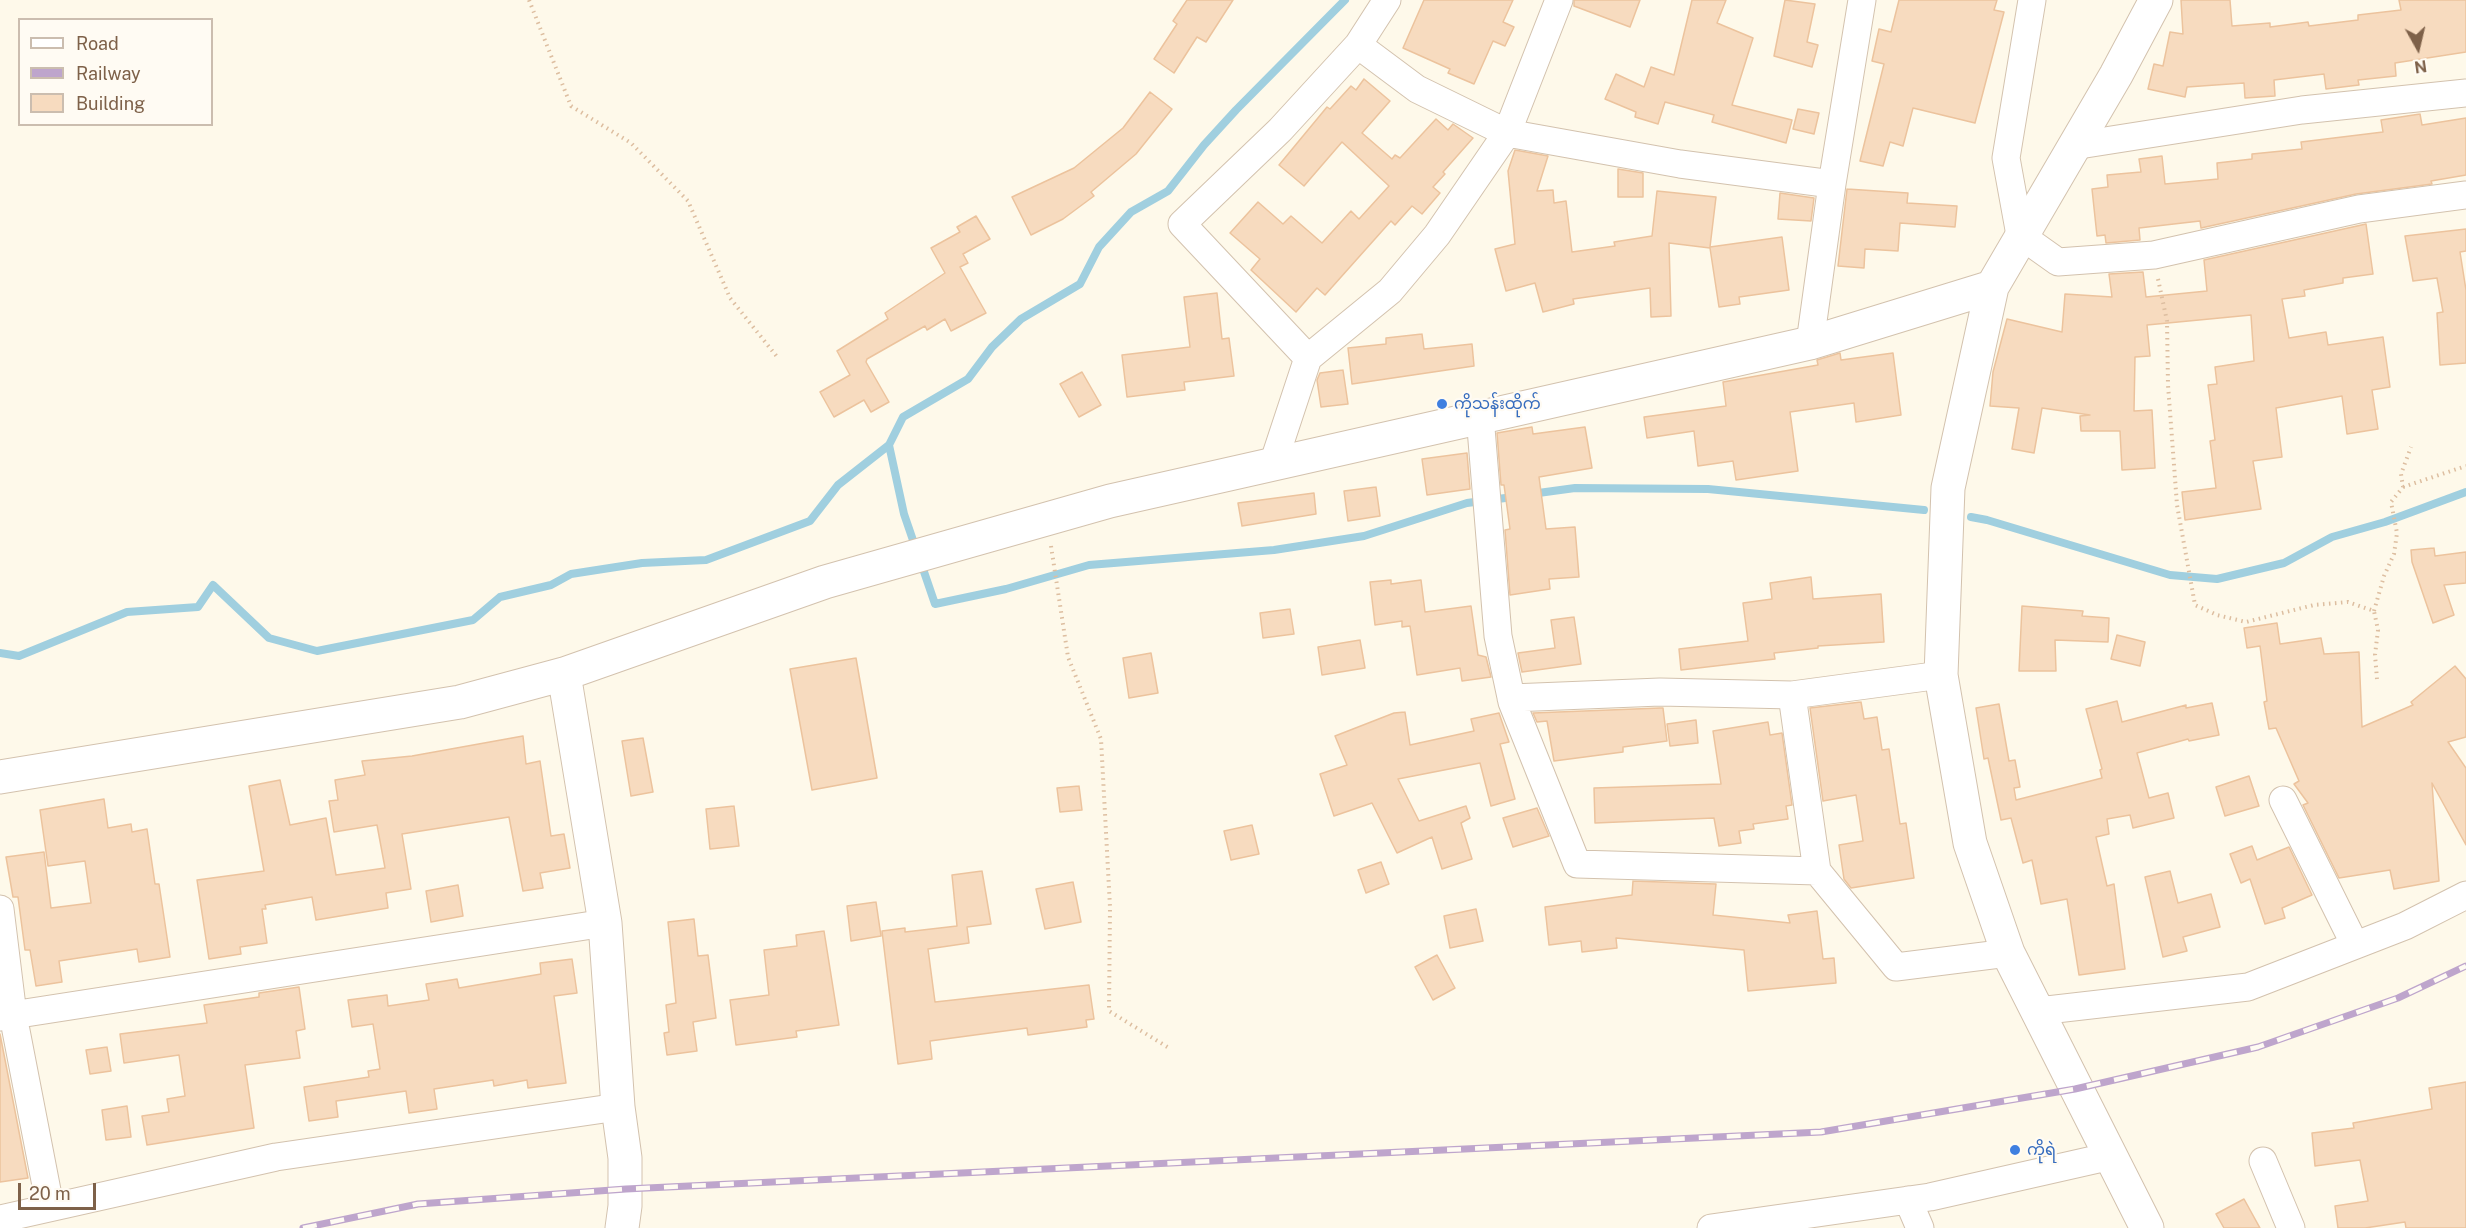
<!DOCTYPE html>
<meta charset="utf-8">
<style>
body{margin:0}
#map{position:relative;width:2466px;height:1228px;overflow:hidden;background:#fef9ea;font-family:"Public Sans",sans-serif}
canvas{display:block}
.legend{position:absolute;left:18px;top:18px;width:195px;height:108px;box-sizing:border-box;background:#fffbf3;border:2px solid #cbbdaf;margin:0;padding:8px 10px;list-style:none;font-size:18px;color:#7e6149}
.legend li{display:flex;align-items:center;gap:12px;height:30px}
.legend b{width:30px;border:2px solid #cbbdaf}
.north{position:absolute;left:2388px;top:18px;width:60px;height:60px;-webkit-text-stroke:4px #fffbf3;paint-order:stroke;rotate:172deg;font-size:16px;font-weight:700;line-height:24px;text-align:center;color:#7e6149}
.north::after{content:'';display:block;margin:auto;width:21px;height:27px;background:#7e6149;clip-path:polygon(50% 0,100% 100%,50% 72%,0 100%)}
.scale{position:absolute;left:18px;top:1183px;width:78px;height:27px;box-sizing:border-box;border:3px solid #7e6149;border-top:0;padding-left:8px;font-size:18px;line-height:21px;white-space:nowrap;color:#7e6149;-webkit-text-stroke:4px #fffbf3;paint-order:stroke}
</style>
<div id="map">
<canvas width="2466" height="1228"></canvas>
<ul class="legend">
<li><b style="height:8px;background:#fff"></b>Road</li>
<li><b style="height:8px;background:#bea5cc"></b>Railway</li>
<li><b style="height:16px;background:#f7dbbf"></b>Building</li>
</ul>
<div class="north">N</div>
<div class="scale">20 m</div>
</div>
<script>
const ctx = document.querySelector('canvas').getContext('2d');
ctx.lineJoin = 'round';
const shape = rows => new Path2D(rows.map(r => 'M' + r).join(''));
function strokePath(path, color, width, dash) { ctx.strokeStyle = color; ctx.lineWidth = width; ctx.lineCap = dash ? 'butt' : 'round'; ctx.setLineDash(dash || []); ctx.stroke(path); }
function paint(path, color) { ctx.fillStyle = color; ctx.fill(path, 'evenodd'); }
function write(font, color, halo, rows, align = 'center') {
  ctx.font = font + ' "Public Sans","Noto Sans Myanmar",sans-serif'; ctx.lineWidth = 4.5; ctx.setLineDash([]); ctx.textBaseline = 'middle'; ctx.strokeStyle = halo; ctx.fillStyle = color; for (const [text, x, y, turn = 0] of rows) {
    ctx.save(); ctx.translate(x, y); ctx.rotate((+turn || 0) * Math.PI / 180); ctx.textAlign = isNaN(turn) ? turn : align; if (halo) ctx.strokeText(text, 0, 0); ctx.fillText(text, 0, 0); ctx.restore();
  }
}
strokePath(shape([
 [889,445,904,514,916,549],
 [1531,494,1575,488,1708,489,1924,510],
 [1971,517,1987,520,2170,575,2217,579,2284,563,2332,537,2385,522,2466,492],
 [921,563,935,604,1006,589,1089,565,1274,550,1364,536,1467,503,1513,497],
 [0,653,19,656,127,612,198,607,213,585,269,638,317,651,473,620,500,597,551,585,571,574,642,563,706,560,810,521,838,485,889,445,903,417,968,379,992,347,1021,319,1080,284,1099,247,1131,212,1168,191,1204,145,1236,110,1345,0]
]), '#a0cfdf', 8);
const building = shape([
 [1187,0,1233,0,1206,42,1197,37,1174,73,1154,59,1177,24,1173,21,1187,0],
 [1424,0,1513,0,1503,22,1514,27,1505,46,1493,41,1474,84,1448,73,1450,69,1403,48,1424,0],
 [1574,0,1640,0,1630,27,1574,6,1574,0],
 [1692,0,1726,0,1717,23,1753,38,1732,105,1792,120,1786,143,1712,122,1714,115,1665,102,1658,124,1635,117,1636,112,1605,99,1616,74,1644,87,1651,67,1674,75,1692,0],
 [1785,0,1815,4,1807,42,1818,45,1812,67,1774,56,1785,0],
 [1899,0,1997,0,1994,10,2004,12,1975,123,1913,108,1903,146,1890,142,1883,166,1860,161,1884,64,1872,61,1879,29,1891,32,1899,0],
 [2181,0,2230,0,2232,26,2270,23,2270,27,2308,22,2309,26,2358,20,2358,15,2401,10,2399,0,2466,0,2466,52,2395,63,2396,76,2358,80,2359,85,2326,89,2324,74,2274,80,2275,96,2245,98,2244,83,2187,87,2185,97,2148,89,2154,64,2163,66,2170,32,2183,34,2181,0],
 [1364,79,1390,101,1362,133,1392,159,1395,155,1400,158,1436,119,1448,130,1453,124,1473,138,1443,172,1445,174,1433,187,1440,193,1422,214,1412,206,1395,225,1391,221,1325,295,1317,288,1296,312,1251,270,1260,259,1230,233,1258,202,1283,224,1291,216,1322,243,1351,211,1359,219,1389,186,1342,142,1304,186,1279,165,1327,107,1330,109,1351,86,1356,90,1364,79],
 [1150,92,1172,109,1136,154,1091,192,1094,196,1063,219,1031,235,1012,197,1074,168,1123,128,1150,92],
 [1798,109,1819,113,1814,134,1793,129,1798,109],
 [2420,114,2422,125,2466,118,2466,175,2431,181,2432,184,2356,194,2201,228,2200,221,2139,228,2140,240,2106,243,2105,235,2097,236,2092,189,2108,187,2107,175,2141,172,2139,159,2162,156,2165,184,2218,179,2217,163,2252,159,2252,154,2302,149,2301,142,2383,132,2381,120,2420,114],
 [1515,150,1548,156,1537,191,1553,190,1554,203,1566,201,1572,252,1615,246,1614,242,1652,236,1657,191,1716,197,1710,247,1782,237,1789,290,1739,297,1740,304,1719,307,1710,248,1669,243,1671,316,1651,317,1650,288,1573,299,1574,304,1543,312,1535,283,1506,291,1495,249,1515,244,1508,171,1515,150],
 [1618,169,1643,173,1643,197,1618,197,1618,169],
 [1847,189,1908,193,1907,203,1957,206,1955,227,1900,223,1898,251,1865,249,1864,268,1838,266,1847,189],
 [1780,193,1814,198,1811,221,1778,219,1780,193],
 [976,216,990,239,963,254,968,263,960,267,986,313,951,331,945,319,927,330,925,326,867,359,866,362,889,402,871,412,864,400,834,417,820,392,850,375,837,351,888,319,885,313,945,273,931,248,960,232,957,227,976,216],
 [2366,224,2373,274,2343,278,2343,283,2304,290,2305,296,2282,299,2289,338,2326,332,2328,345,2383,337,2390,387,2372,390,2378,429,2347,434,2342,396,2276,408,2282,457,2253,461,2261,509,2185,520,2182,492,2216,488,2210,441,2215,440,2208,385,2217,384,2215,367,2254,361,2251,315,2147,325,2150,356,2135,357,2134,411,2152,410,2155,468,2122,470,2120,431,2081,431,2080,416,2090,415,2042,408,2034,453,2012,449,2019,408,1990,406,1993,372,2007,319,2062,332,2065,294,2112,297,2109,274,2143,272,2146,297,2207,291,2204,260,2366,224],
 [2466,229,2466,251,2460,252,2466,290,2466,363,2440,365,2437,313,2443,312,2437,278,2413,281,2405,236,2466,229],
 [1217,293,1222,339,1229,338,1234,376,1184,382,1185,390,1127,397,1122,355,1190,347,1184,297,1217,293],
 [1422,334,1424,349,1472,344,1474,366,1352,384,1348,348,1386,344,1386,338,1422,334],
 [1840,353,1841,360,1893,353,1901,415,1856,422,1854,403,1790,412,1798,471,1736,480,1733,461,1698,466,1694,431,1647,438,1644,417,1726,406,1723,382,1818,365,1817,360,1840,353],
 [1343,370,1348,404,1321,407,1317,380,1320,373,1343,370],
 [1082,372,1101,405,1079,417,1060,384,1082,372],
 [1532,427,1533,434,1585,427,1592,468,1539,477,1546,529,1575,527,1579,577,1549,579,1550,589,1510,595,1505,530,1510,529,1504,485,1501,485,1497,433,1532,427],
 [1467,453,1470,489,1427,495,1422,459,1467,453],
 [1376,487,1380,516,1348,521,1344,491,1376,487],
 [1314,493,1316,514,1242,526,1238,503,1314,493],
 [2434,548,2435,556,2466,552,2466,583,2444,585,2454,615,2433,623,2412,562,2411,550,2434,548],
 [1811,577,1813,599,1881,594,1884,642,1818,646,1818,648,1774,653,1775,659,1681,670,1679,649,1748,641,1743,603,1772,599,1770,583,1811,577],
 [1391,580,1391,584,1421,580,1425,612,1471,606,1478,655,1486,657,1491,677,1462,681,1460,668,1417,675,1410,626,1402,627,1402,621,1375,625,1370,582,1391,580],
 [2022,606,2083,611,2082,616,2109,618,2108,642,2055,640,2056,671,2019,671,2022,606],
 [1290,609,1294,634,1263,638,1260,613,1290,609],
 [1574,617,1581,664,1522,672,1518,653,1555,648,1551,620,1574,617],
 [2277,623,2280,644,2321,638,2324,654,2359,652,2362,727,2413,705,2411,702,2455,666,2466,679,2466,737,2448,742,2466,768,2466,845,2432,783,2439,881,2394,889,2390,870,2339,878,2303,805,2308,803,2294,784,2299,781,2276,728,2269,729,2264,702,2267,701,2260,646,2247,648,2244,628,2277,623],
 [2117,635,2145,642,2140,666,2111,659,2117,635],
 [1360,640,1365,668,1322,675,1318,647,1360,640],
 [1151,653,1158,693,1129,698,1123,658,1151,653],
 [856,658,877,778,812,790,790,669,856,658],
 [2117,701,2122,722,2186,705,2186,708,2212,703,2219,735,2189,741,2188,739,2137,753,2149,798,2168,793,2174,818,2133,828,2130,815,2107,819,2109,834,2096,837,2107,886,2114,884,2125,969,2079,975,2067,899,2041,904,2032,860,2023,863,2011,818,2001,820,1988,758,1984,759,1976,708,1999,704,2009,761,2015,760,2020,787,2014,788,2016,800,2102,778,2100,770,2102,769,2086,709,2117,701],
 [1861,702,1864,719,1877,717,1882,750,1889,749,1900,824,1906,823,1914,878,1851,888,1844,879,1839,845,1863,841,1856,795,1823,801,1810,708,1861,702],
 [1660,708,1663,708,1667,741,1623,747,1623,752,1554,761,1547,721,1537,722,1533,713,1660,708],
 [1405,712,1410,745,1474,731,1471,719,1499,713,1509,742,1500,744,1515,799,1491,806,1480,763,1398,779,1419,821,1466,806,1470,818,1461,823,1472,859,1442,869,1432,837,1397,853,1372,803,1334,816,1320,774,1347,765,1335,736,1394,713,1405,712],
 [1696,720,1698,743,1670,746,1667,724,1696,720],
 [1768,722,1770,735,1782,733,1792,805,1786,806,1788,819,1753,824,1754,829,1739,831,1741,843,1719,846,1714,818,1595,823,1594,788,1721,784,1713,731,1768,722],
 [523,736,526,764,540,761,551,836,564,834,570,868,540,873,543,888,523,891,509,817,402,834,411,889,386,893,388,908,316,920,312,897,265,905,266,909,262,909,267,943,240,947,241,954,209,959,197,880,264,871,249,786,280,780,290,825,326,818,336,875,385,868,377,825,334,832,329,801,338,800,335,780,365,775,362,761,412,756,523,736],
 [643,738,653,792,631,796,622,741,643,738],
 [2249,776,2259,806,2225,816,2216,787,2249,776],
 [1079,786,1082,810,1060,812,1057,788,1079,786],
 [104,799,108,828,131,824,132,832,147,829,155,884,159,884,170,957,139,962,137,949,59,961,62,982,36,986,30,950,25,950,18,897,13,897,6,857,44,852,51,908,91,903,85,861,48,866,40,810,104,799],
 [734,806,739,846,710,849,706,809,734,806],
 [1537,808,1549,836,1513,847,1503,818,1537,808],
 [1252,825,1259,854,1231,860,1224,831,1252,825],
 [2252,846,2257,860,2289,847,2312,895,2282,908,2285,918,2265,924,2250,879,2241,883,2230,854,2252,846],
 [1381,862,1389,884,1366,893,1358,870,1381,862],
 [982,871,991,924,967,927,969,943,928,949,935,1002,1089,985,1094,1019,1086,1020,1087,1027,1028,1035,1027,1028,930,1041,932,1059,898,1064,882,931,905,928,905,932,957,926,952,875,982,871],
 [2170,871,2178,903,2211,894,2220,927,2183,937,2187,951,2163,957,2145,877,2170,871],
 [1633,881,1716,884,1713,915,1790,923,1788,915,1817,911,1823,959,1834,958,1836,983,1748,991,1744,950,1616,938,1617,948,1582,952,1581,941,1549,945,1545,907,1632,895,1633,881],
 [1073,882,1081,922,1045,929,1036,889,1073,882],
 [458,885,463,916,431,922,426,891,458,885],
 [876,902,881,936,851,941,847,906,876,902],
 [1476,909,1483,941,1450,948,1444,916,1476,909],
 [694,919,698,956,708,955,716,1018,693,1022,697,1051,667,1055,664,1033,669,1032,666,1005,676,1003,668,922,694,919],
 [824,931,839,1025,796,1031,797,1037,736,1045,730,1000,769,995,764,950,797,946,796,935,824,931],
 [1437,955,1455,988,1433,1000,1415,967,1437,955],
 [572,959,577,993,554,996,566,1083,528,1088,527,1080,494,1086,493,1080,434,1089,437,1109,409,1113,406,1091,336,1101,338,1117,309,1121,304,1087,369,1077,368,1071,380,1069,373,1024,352,1027,348,1000,387,995,388,1006,429,1000,426,984,457,979,459,988,541,974,540,963,572,959],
 [299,987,305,1029,296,1031,300,1058,245,1065,254,1128,147,1145,142,1116,169,1112,167,1099,185,1096,179,1055,124,1063,120,1034,207,1023,204,1005,259,997,259,993,299,987],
 [0,1034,28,1178,0,1182,0,1034],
 [107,1047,111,1071,90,1074,86,1050,107,1047],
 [2466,1082,2466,1228,2406,1228,2405,1222,2365,1228,2338,1228,2335,1206,2368,1201,2360,1160,2315,1166,2312,1133,2354,1128,2353,1123,2432,1109,2429,1088,2466,1082],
 [127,1106,131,1137,106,1140,102,1110,127,1106],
 [2244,1199,2260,1228,2224,1228,2216,1214,2244,1199]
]);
paint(building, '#f7dbbf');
strokePath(building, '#ecc39d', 1.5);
const minor = shape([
 [2032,0,2006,158,2020,235,2058,262,2154,255,2359,209,2466,195],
 [1358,45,1417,89,1507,133,1680,164,1832,184],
 [2073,146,2302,110,2466,93],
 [1810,343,1832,184,1862,0],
 [1308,358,1182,224,1280,130,1358,45,1387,0],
 [1480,416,1498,636,1512,702,1577,864,1817,871],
 [1273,464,1308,358,1390,291,1437,235,1507,133,1559,0],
 [1792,695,1817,871,1896,967,2008,953],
 [1511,698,1660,692,1792,695,1941,675],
 [2283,800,2355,945],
 [0,909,13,1015,50,1206],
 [2035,1005,2047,1010,2248,987,2405,926,2466,895],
 [0,1017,605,923],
 [2263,1161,2291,1228],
 [1908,1200,1920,1228],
 [0,1219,276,1157,618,1107],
 [1711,1228,1930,1197,2111,1156]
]);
const tertiary = shape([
 [564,674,605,923,618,1107,625,1158,625,1206,622,1228],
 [0,777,460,702,564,674,825,582,1110,501,1810,343,1992,287],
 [2147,1228,2008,953,1970,843,1941,675,1948,488,1992,287,2116,75,2156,0]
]);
strokePath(minor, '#d3c2ae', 29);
strokePath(tertiary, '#d3c2ae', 35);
strokePath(shape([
 [529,0,571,106,631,143,688,201,730,298,778,358],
 [2158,279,2167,321,2168,385,2177,505,2195,605,2217,615,2246,622,2314,605,2348,602,2374,611,2378,630,2375,655,2377,679],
 [2403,487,2466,466],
 [1051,546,1068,657,1101,739,1110,907,1109,1011,1169,1048],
 [2374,611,2384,576,2394,554,2397,533,2391,502,2403,487,2401,474,2411,447]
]), '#ddbea0', 4, [1.5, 4.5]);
strokePath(minor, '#fff', 27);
strokePath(tertiary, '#fff', 33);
const rail = shape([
 [303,1228,418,1204,626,1189,1821,1132,2075,1089,2258,1047,2398,998,2466,966]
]);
strokePath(rail, '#bea5cc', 7);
strokePath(rail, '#fffbf3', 4.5, [14]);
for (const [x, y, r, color] of [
 [1442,404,6,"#3f7fe0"],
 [2015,1150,6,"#3f7fe0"]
]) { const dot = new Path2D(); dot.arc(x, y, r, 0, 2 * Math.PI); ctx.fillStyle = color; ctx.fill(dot); strokePath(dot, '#fffbf3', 2); }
write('16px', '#366cbe', '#fffbf3', [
 ["ကိုသန်းထိုက်",1454,404],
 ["ကိုရဲ",2027,1150]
], 'left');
</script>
